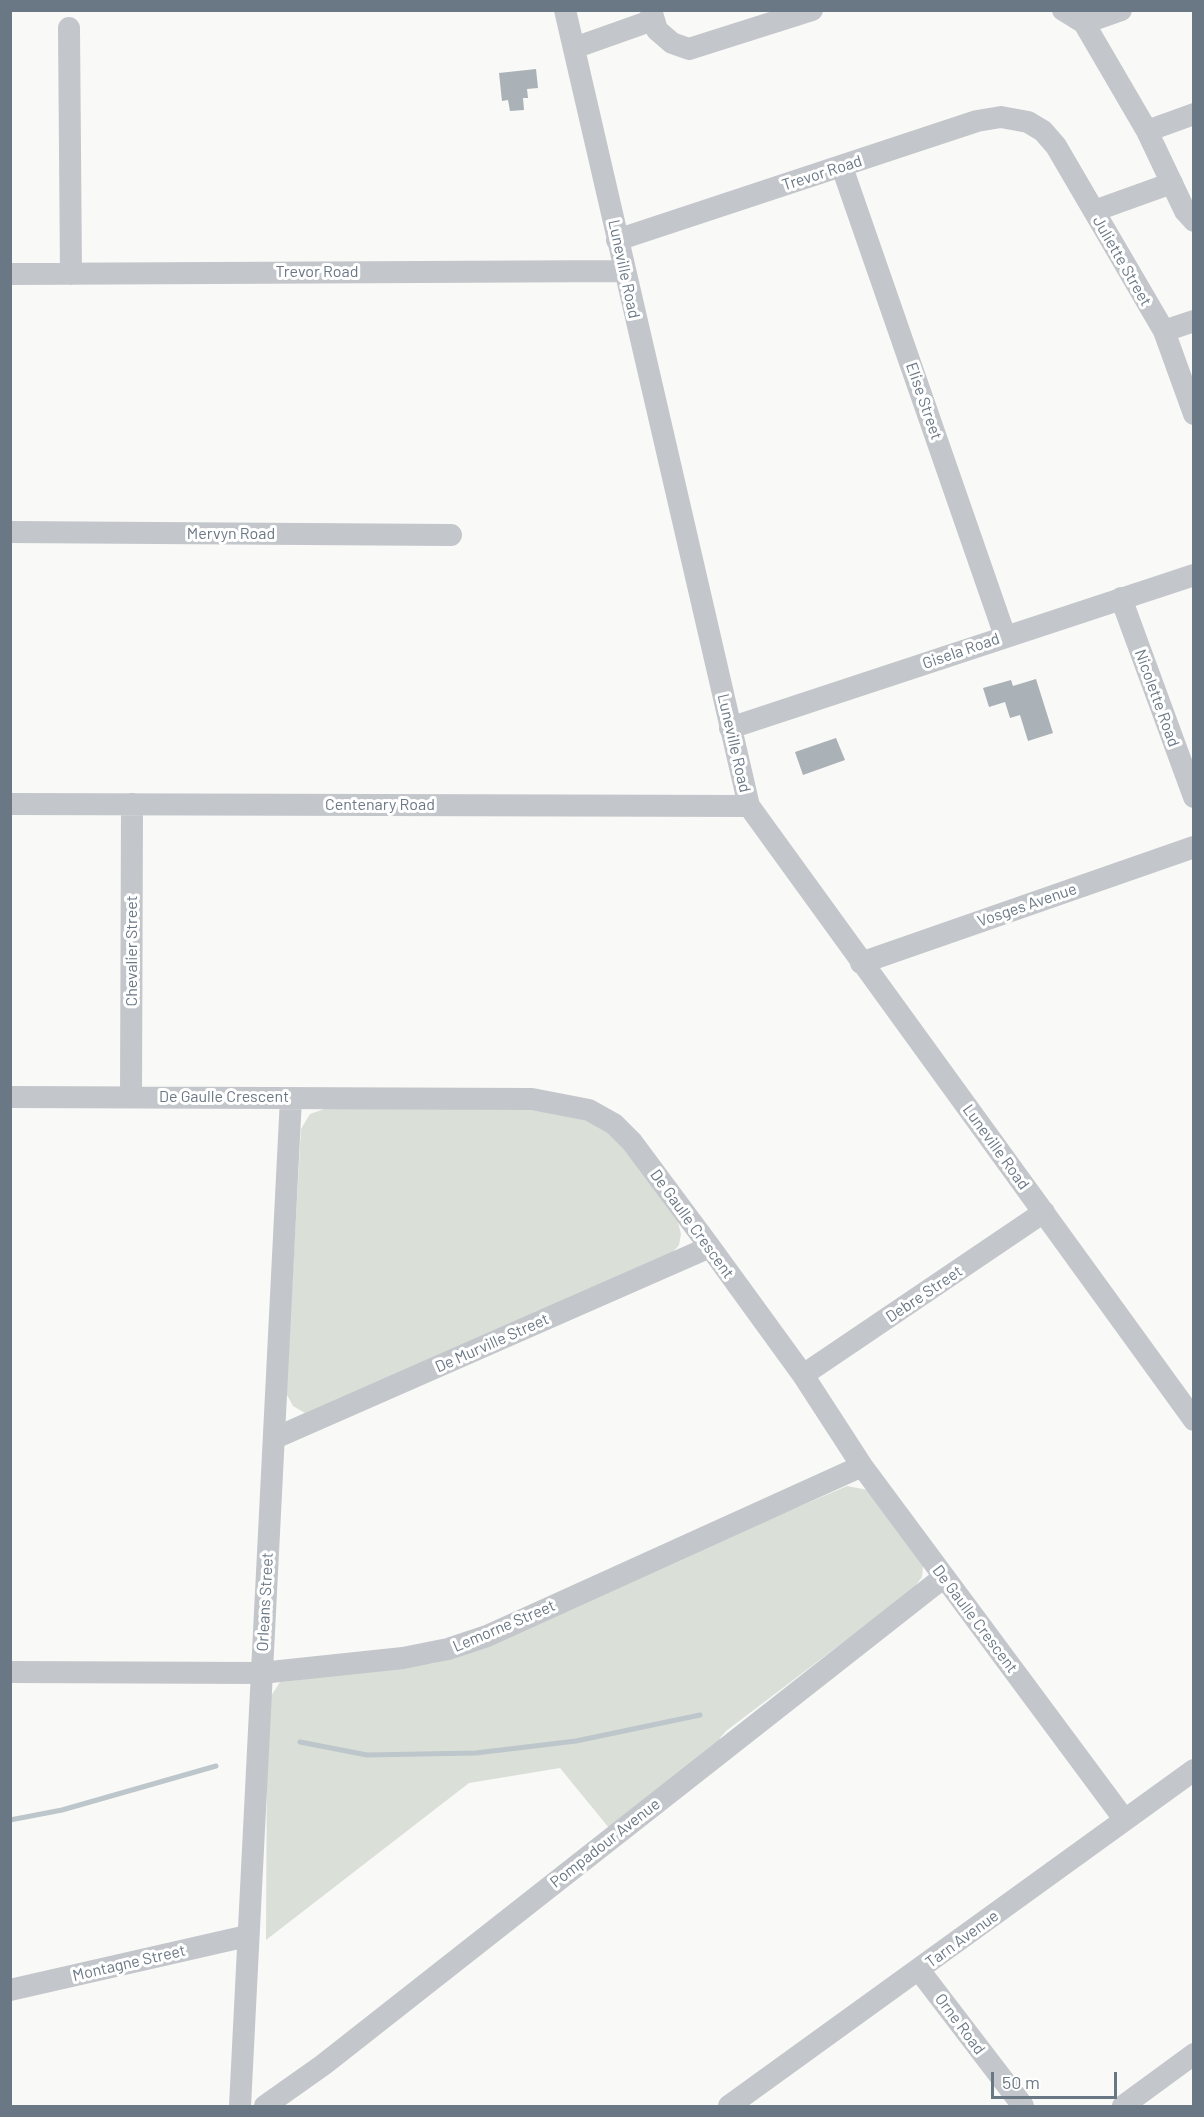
<!DOCTYPE html>
<style>
body{margin:0}
#map{position:relative;width:1204px;height:2117px;overflow:hidden;background:#f9f9f7;font-family:Barlow,sans-serif}
canvas{display:block}
.frame{position:absolute;inset:0;border:12px solid #6a7885;pointer-events:none}
.scale{position:absolute;left:991px;top:2072px;width:126px;height:27px;box-sizing:border-box;border:3px solid #6a7885;border-top:0;padding-left:8px;font-size:18px;line-height:21px;white-space:nowrap;color:#6a7885;-webkit-text-stroke:4px #fff;paint-order:stroke}
</style>
<div id="map">
<canvas width="1204" height="2117"></canvas>
<div class="frame"></div>
<div class="scale">50 m</div>
</div>
<script>
const ctx = document.querySelector('canvas').getContext('2d');
ctx.lineJoin = 'round';
function paint(path, color) { ctx.fillStyle = color; ctx.fill(path, 'evenodd'); }
const shape = rows => new Path2D(rows.map(r => 'M' + r).join(''));
function strokePath(path, color, width, dash) { ctx.strokeStyle = color; ctx.lineWidth = width; ctx.lineCap = dash ? 'butt' : 'round'; ctx.setLineDash(dash || []); ctx.stroke(path); }
function write(font, color, halo, rows, align = 'center') {
  ctx.font = font + ' Barlow,sans-serif'; ctx.lineWidth = 6; ctx.setLineDash([]); ctx.textBaseline = 'middle'; ctx.strokeStyle = halo; ctx.fillStyle = color; for (const [text, x, y, turn = 0] of rows) {
    ctx.save(); ctx.translate(x, y); ctx.rotate((+turn || 0) * Math.PI / 180); ctx.textAlign = isNaN(turn) ? turn : align; if (halo) ctx.strokeText(text, 0, 0); ctx.fillText(text, 0, 0); ctx.restore();
  }
}
paint(shape([
 [327,1108,565,1110,613,1134,678,1222,681,1234,679,1245,672,1253,305,1413,293,1406,286,1393,301,1129,310,1114],
 [847,1486,868,1490,923,1566,922,1577,912,1590,726,1731,720,1738,721,1741,609,1828,560,1768,469,1783,266,1940,267,1743,271,1696,280,1682,435,1663]
]), '#dadfd8');
strokePath(shape([
 [300,1742,367,1755,476,1753,576,1741,700,1715],
 [10,1820,62,1810,216,1766]
]), '#bdc6cb', 5);
paint(shape([
 [536,69,538,88,527,89,528,98,523,98,524,110,510,111,508,100,502,101,499,73],
 [1036,679,1053,733,1028,741,1020,715,1010,718,1005,702,989,707,983,688,1011,680,1013,686],
 [836,738,845,760,803,775,795,752]
]), '#aab1b7');
strokePath(shape([
 [565,10,749,806,1194,1420],
 [651,10,657,30,672,43,689,49,812,10],
 [1063,10,1084,23,1147,131,1185,211,1194,221],
 [1084,23,1121,10],
 [69,28,71,274],
 [574,48,653,20],
 [1147,131,1194,114],
 [842,167,1005,636],
 [1094,211,1172,183],
 [617,240,977,121,1001,117,1028,122,1043,131,1056,146,1164,331,1194,414],
 [10,274,623,271],
 [1164,331,1194,321],
 [10,532,451,535],
 [1121,598,1194,797],
 [730,728,1194,575],
 [10,804,749,806],
 [861,963,1194,847],
 [10,1097,532,1099,589,1110,614,1124,632,1142,710,1247,803,1375,862,1466,1124,1819],
 [131,1097,132,804],
 [803,1375,1044,1212],
 [275,1438,710,1247],
 [10,1672,261,1673,403,1658,448,1649,487,1636,862,1466],
 [919,1970,1023,2106],
 [10,1990,247,1936],
 [240,2106,291,1098],
 [265,2106,323,2065,944,1577],
 [729,2106,1194,1770],
 [1123,2106,1194,2054]
]), '#c3c6ca', 22);
write('16px', '#6a7885', '#fff', [
 ["Trevor Road",822,173,-18],
 ["Juliette Street",1122,261,60],
 ["Luneville Road",624,269,78],
 ["Trevor Road",317,272],
 ["Elise Street",924,401,71],
 ["Mervyn Road",231,534],
 ["Gisela Road",961,651,-19],
 ["Nicolette Road",1157,698,70],
 ["Luneville Road",734,743,77],
 ["Centenary Road",380,805],
 ["Vosges Avenue",1027,905,-19],
 ["Chevalier Street",132,951,-90],
 ["De Gaulle Crescent",224,1097],
 ["Luneville Road",996,1147,54],
 ["De Gaulle Crescent",692,1224,54],
 ["Debre Street",924,1294,-34],
 ["De Murville Street",492,1343,-24],
 ["Orleans Street",265,1602,-87],
 ["De Gaulle Crescent",975,1619,53],
 ["Lemorne Street",504,1626,-23],
 ["Pompadour Avenue",605,1843,-38],
 ["Tarn Avenue",962,1939,-36],
 ["Montagne Street",129,1963,-13],
 ["Orne Road",960,2024,53]
]);
</script>
